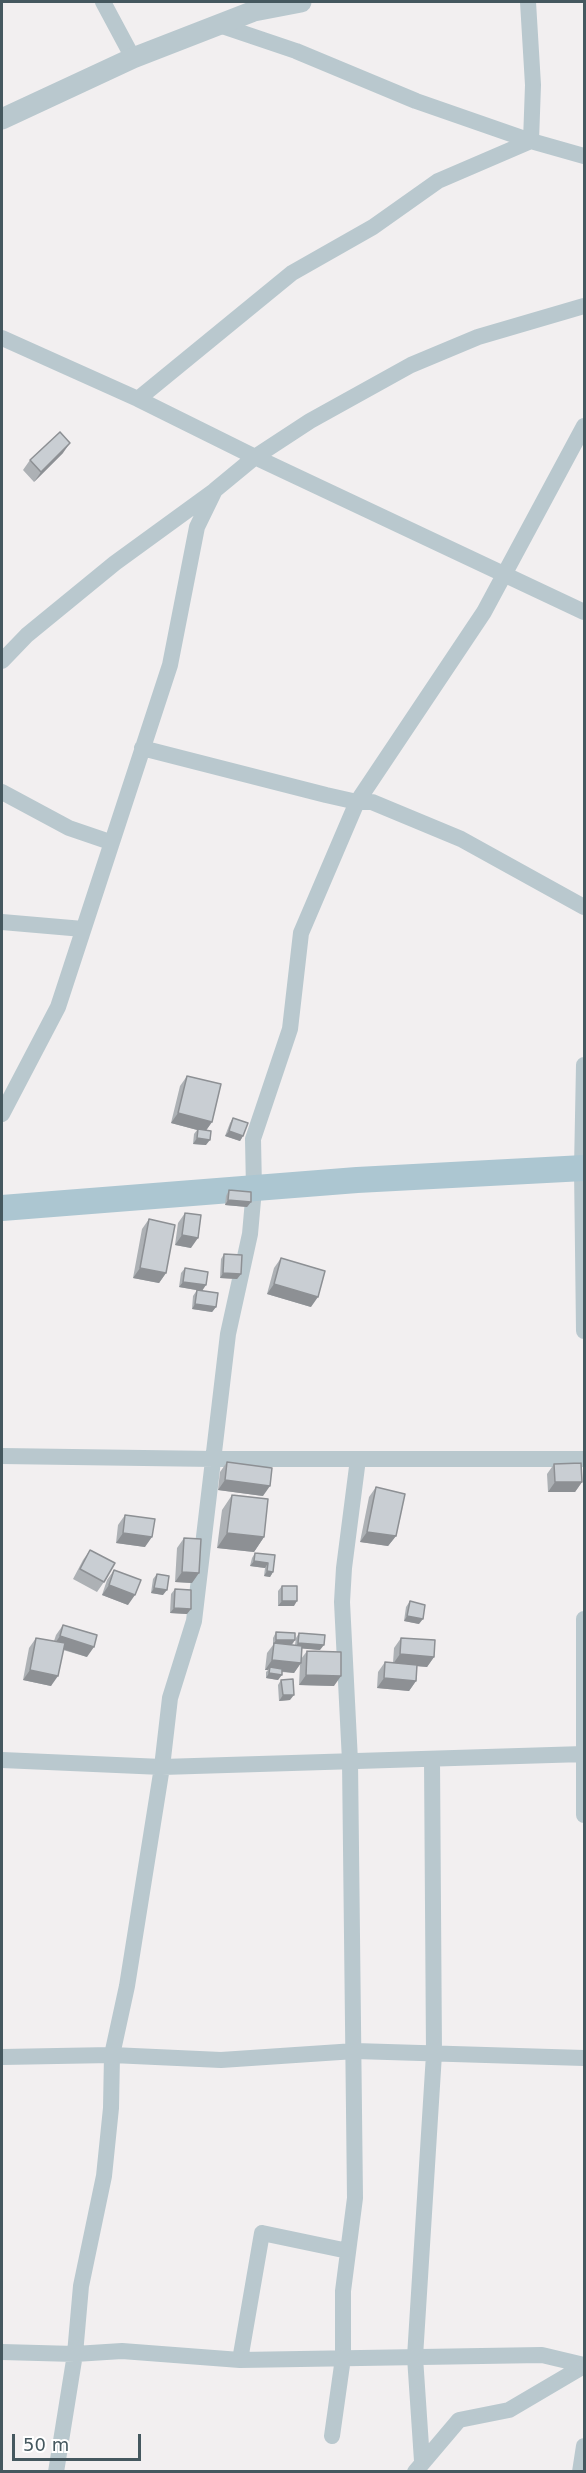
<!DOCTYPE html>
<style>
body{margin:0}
#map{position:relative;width:586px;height:2473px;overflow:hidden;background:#f2eff0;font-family:"DejaVu Sans",sans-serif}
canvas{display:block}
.frame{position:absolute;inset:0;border:3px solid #45585f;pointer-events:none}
.scale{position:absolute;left:12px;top:2434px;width:129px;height:27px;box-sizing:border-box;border:3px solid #45585f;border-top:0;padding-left:8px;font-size:18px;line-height:21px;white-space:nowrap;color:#45585f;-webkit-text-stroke:4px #fff;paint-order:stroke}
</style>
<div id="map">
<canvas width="586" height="2473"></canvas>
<div class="frame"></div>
<div class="scale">50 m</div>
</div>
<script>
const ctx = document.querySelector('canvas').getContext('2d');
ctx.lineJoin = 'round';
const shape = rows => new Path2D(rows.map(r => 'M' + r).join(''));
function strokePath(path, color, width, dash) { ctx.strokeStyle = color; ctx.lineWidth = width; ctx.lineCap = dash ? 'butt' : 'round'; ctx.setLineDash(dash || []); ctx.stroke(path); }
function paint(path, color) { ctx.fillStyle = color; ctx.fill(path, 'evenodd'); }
strokePath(shape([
 [103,2,133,58],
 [528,2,533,85,531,141],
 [219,25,296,51,416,101,531,141,584,156],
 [2,338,138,399,255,457,584,612],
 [138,399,292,273,373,227,438,181,531,141],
 [2,661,27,635,115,563,214,491],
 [142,748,326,795,357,802,372,802,461,839,584,907],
 [2,792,69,828,110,842],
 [2,922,83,929],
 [584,1065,582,1168,584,1331],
 [2,1114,58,1007,170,665,197,527,215,490,255,457,310,421,411,365,478,337,584,306],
 [2,1456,214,1459,584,1459],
 [584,1619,584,1815],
 [2,1760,162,1767,584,1754],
 [2,2057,112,2055,221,2060,355,2051,584,2058],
 [2,2352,75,2354,122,2351,240,2360,542,2355,584,2365],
 [240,2360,262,2233,348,2251],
 [332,2436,343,2358,343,2291,355,2198,350,1761,342,1602,344,1568,358,1459],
 [422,2461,415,2357,434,2054,432,1759],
 [56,2472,75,2354,81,2286,104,2176,111,2108,112,2055,127,1986,162,1767,170,1698,194,1621,228,1334,250,1234,254,1189,253,1139,290,1029,301,933,357,802,484,612,584,426],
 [415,2472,459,2420,509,2410,584,2366],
 [580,2472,584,2446]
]), '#b9c8ce', 16);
strokePath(shape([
 [2,119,133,58,254,11,301,2]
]), '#b9c8ce', 21);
strokePath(shape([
 [2,1208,357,1180,584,1168]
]), '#acc6d1', 26);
paint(shape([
 [63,453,34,482,23,470,30,460],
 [187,1076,212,1122,206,1130,206,1145,193,1144,194,1134,197,1130,171,1123,180,1086],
 [233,1118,243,1136,240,1141,225,1136,230,1123],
 [229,1190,251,1202,247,1207,225,1205,226,1196],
 [185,1213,191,1248,175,1245,178,1223],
 [149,1219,166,1273,159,1283,133,1278,142,1229],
 [224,1254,241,1274,237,1279,220,1278,221,1259],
 [281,1258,311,1307,267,1294,274,1268],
 [185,1268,202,1291,179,1287,181,1273],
 [197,1290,216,1307,212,1312,192,1309,193,1296],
 [227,1462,263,1496,218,1490,220,1472],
 [554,1464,582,1482,575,1492,548,1492,547,1474],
 [376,1487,396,1536,388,1546,360,1542,369,1497],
 [232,1495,264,1537,254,1552,217,1548,222,1510],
 [125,1515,145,1547,116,1543,118,1525],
 [184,1538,192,1583,175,1582,177,1548],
 [90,1550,104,1582,97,1592,73,1579,83,1560],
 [255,1553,275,1555,273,1572,270,1577,264,1576,265,1568,250,1566,252,1558],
 [114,1570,128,1605,102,1595,107,1580],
 [157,1574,163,1595,151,1593,153,1579],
 [282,1586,294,1606,278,1606,278,1591],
 [175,1589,187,1614,170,1613,171,1594],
 [410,1601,419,1624,404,1621,406,1607],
 [63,1625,87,1657,63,1650,51,1686,23,1680,29,1648,36,1638,54,1641,56,1635],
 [276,1632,295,1640,292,1645,295,1645,296,1638,299,1633,320,1650,302,1648,301,1659,307,1651,334,1686,299,1685,300,1664,294,1673,282,1672,278,1680,266,1678,266,1672,268,1670,265,1670,267,1653,273,1645,273,1638],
 [401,1638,434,1657,427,1667,417,1666,416,1681,409,1691,377,1688,378,1672,385,1662,393,1663,394,1648],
 [281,1680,290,1700,279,1701,278,1685]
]), '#adb1b5');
paint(shape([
 [70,443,63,453,34,482,41,472],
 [178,1113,212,1122,205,1132,171,1123],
 [229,1131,243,1136,240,1141,225,1136],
 [197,1138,210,1140,206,1145,193,1144],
 [228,1200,251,1202,247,1207,225,1205],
 [182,1235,198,1238,191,1248,175,1245],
 [140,1268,166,1273,159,1283,133,1278],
 [223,1273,241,1274,237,1279,220,1278],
 [183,1282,206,1285,202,1291,179,1287],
 [274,1284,318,1297,311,1307,267,1294],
 [195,1304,216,1307,212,1312,192,1309],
 [225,1480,270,1486,263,1496,218,1490],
 [555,1482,582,1482,575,1492,548,1492],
 [367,1532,396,1536,388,1546,360,1542],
 [123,1533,152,1537,145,1547,116,1543],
 [227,1533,264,1537,254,1552,217,1548],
 [254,1561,268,1563,265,1568,250,1566],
 [267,1571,273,1572,270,1577,264,1576],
 [182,1572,199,1573,192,1583,175,1582],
 [109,1585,135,1595,128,1605,102,1595],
 [154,1588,167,1590,163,1595,151,1593],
 [282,1601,297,1601,294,1606,278,1606],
 [174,1608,191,1609,187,1614,170,1613],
 [407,1616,423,1619,419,1624,404,1621],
 [60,1636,94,1647,87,1657,53,1646],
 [276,1640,295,1640,291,1645,274,1643,273,1645],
 [298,1643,324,1645,320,1650,295,1648],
 [400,1654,434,1657,427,1667,393,1664],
 [272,1660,301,1663,294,1673,270,1670,270,1667,268,1670,265,1670],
 [30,1670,58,1676,51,1686,23,1680],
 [269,1673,282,1675,278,1680,266,1678],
 [306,1675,341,1676,334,1686,299,1685],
 [384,1678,416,1681,409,1691,377,1688],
 [283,1695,294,1695,290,1700,279,1701]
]), '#8d9094');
const building = shape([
 [60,432,70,443,41,472,30,460,60,432],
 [187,1076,221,1084,212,1122,178,1113,187,1076],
 [233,1118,248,1123,243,1136,229,1131,233,1118],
 [198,1129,211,1131,210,1140,197,1138,198,1129],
 [229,1190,251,1192,251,1202,228,1200,229,1190],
 [185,1213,201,1215,198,1238,182,1235,185,1213],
 [149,1219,175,1225,166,1273,140,1268,149,1219],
 [224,1254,242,1255,241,1274,223,1273,224,1254],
 [281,1258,325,1271,318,1297,274,1284,281,1258],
 [185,1268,208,1272,206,1285,183,1282,185,1268],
 [197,1290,218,1293,216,1307,195,1304,197,1290],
 [227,1462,272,1468,270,1486,225,1480,227,1462],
 [581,1463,582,1482,555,1482,554,1464,581,1463],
 [376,1487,405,1494,396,1536,367,1532,376,1487],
 [232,1495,268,1499,264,1537,227,1533,232,1495],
 [125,1515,155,1519,152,1537,123,1533,125,1515],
 [184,1538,201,1539,199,1573,182,1572,184,1538],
 [90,1550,115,1563,104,1582,80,1569,90,1550],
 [255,1553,275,1555,273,1572,267,1571,268,1563,254,1561,255,1553],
 [114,1570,141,1580,135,1595,109,1585,114,1570],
 [157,1574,169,1576,167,1590,154,1588,157,1574],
 [282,1586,297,1586,297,1601,282,1601,282,1586],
 [175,1589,191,1590,191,1609,174,1608,175,1589],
 [410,1601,425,1605,423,1619,407,1616,410,1601],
 [63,1625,97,1635,94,1647,60,1636,63,1625],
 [276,1632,295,1633,295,1640,276,1640,276,1632],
 [299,1633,325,1635,324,1645,298,1643,299,1633],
 [36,1638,65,1643,58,1676,30,1670,36,1638],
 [401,1638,435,1640,434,1657,400,1654,401,1638],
 [274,1643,302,1646,301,1663,272,1660,274,1643],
 [307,1651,341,1652,341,1676,306,1675,307,1651],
 [385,1662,417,1665,416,1681,384,1678,385,1662],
 [270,1667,282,1669,282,1675,269,1673,270,1667],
 [293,1679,294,1695,283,1695,281,1680,293,1679]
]);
paint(building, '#c9ced3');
strokePath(building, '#8d9094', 1.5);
</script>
